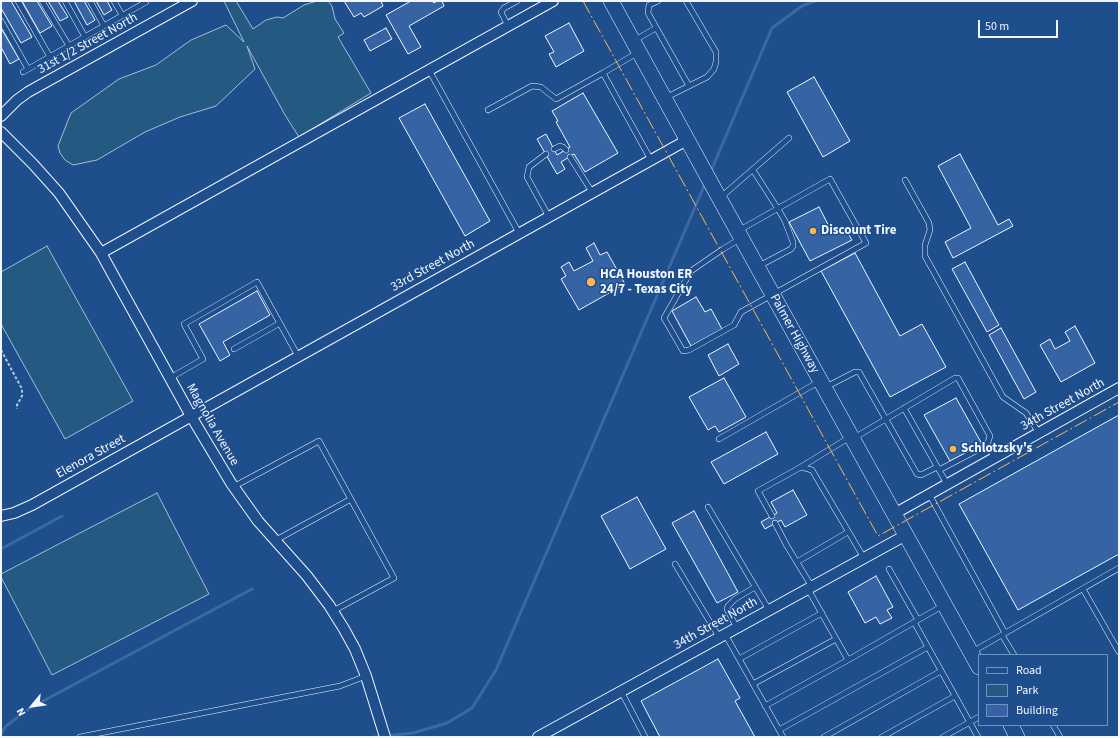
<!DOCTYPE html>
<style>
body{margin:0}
#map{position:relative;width:1120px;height:738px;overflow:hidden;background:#1f4e8c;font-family:"Source Sans 3",sans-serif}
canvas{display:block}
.frame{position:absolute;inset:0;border:2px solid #f2f6ff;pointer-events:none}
.legend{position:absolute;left:978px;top:654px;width:130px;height:72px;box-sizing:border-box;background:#1f4e8c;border:1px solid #7391ba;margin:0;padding:5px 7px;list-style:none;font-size:12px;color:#f2f6ff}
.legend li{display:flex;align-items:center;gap:8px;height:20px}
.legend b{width:20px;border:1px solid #7391ba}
.north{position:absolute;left:12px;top:686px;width:40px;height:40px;-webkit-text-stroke:3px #1f4e8c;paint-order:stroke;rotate:241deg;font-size:11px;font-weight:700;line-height:16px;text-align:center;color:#f2f6ff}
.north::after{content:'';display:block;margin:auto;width:14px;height:18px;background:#f2f6ff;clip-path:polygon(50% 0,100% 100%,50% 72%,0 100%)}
.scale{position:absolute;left:978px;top:20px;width:80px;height:18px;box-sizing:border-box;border:2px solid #f2f6ff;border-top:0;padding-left:5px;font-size:12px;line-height:14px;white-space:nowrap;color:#f2f6ff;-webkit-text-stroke:3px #1f4e8c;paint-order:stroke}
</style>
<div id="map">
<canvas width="1120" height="738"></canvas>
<div class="frame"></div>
<ul class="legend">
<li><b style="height:5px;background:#1f4e8c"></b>Road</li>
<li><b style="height:11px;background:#245a82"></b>Park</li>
<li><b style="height:11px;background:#3563a3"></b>Building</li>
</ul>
<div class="north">N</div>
<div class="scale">50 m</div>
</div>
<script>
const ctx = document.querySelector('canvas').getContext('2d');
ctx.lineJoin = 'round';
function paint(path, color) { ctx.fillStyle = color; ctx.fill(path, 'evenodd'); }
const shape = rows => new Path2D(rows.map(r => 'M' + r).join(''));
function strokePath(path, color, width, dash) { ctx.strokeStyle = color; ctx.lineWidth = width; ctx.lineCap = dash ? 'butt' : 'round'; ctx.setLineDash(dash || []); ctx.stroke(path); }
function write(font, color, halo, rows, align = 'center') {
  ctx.font = font + ' "Source Sans 3",sans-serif'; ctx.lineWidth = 3; ctx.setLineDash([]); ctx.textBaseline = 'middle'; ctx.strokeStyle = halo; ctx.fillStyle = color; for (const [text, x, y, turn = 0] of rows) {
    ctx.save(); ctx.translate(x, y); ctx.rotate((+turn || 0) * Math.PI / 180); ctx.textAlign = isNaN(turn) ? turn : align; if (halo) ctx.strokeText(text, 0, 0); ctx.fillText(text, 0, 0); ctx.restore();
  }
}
const green = shape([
 [224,1,236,1,253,29,266,20,277,17,283,18,304,5,317,1,328,1,332,6,335,19,344,33,338,37,371,93,299,137,285,115,247,46,255,69,216,106,180,117,145,132,97,160,73,165,65,160,60,153,58,146,71,113,119,79,156,65,191,40,226,25,244,42,224,1],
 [47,246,133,401,65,439,1,324,1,272,47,246],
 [157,493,209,594,52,675,1,577,1,574,157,493]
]);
paint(green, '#245a82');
strokePath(green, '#a8bbd7', 1);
strokePath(shape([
 [711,171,772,28,802,6,815,1],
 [1,549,62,516],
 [1,734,6,726,30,708,252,589],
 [374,737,413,733,447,723,472,708,496,670,705,184]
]), '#3b69a3', 3);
const building = shape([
 [1,1,11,1,32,37,21,43,1,8,1,1],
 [22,1,37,1,52,26,40,33,22,1],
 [48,1,58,1,68,17,60,21,48,1],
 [74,1,84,1,95,20,87,25,74,1],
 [96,1,107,1,112,10,104,15,96,1],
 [344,1,381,1,383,6,364,17,361,13,354,17,344,1],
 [411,1,432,1,434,3,437,1,442,1,444,6,409,26,421,47,408,54,386,15,411,1],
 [569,23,584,51,556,67,549,54,554,52,545,36,569,23],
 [1,28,19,59,10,64,1,47,1,28],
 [386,28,392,39,370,51,364,40,386,28],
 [814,77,850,141,823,157,787,92,814,77],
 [583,93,618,153,585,172,574,154,561,162,565,169,557,174,537,139,546,134,557,155,570,147,556,122,558,121,552,111,583,93],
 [425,104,490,221,465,236,399,118,425,104],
 [960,154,998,225,1009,219,1013,226,953,258,945,242,971,228,938,166,960,154],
 [819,207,833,234,845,228,852,240,810,261,789,222,819,207],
 [594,243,600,255,607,252,625,284,579,310,561,279,566,276,561,267,569,262,574,271,593,261,586,248,594,243],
 [855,253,900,336,922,324,946,367,890,397,821,271,855,253],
 [965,262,999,325,987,332,952,269,965,262],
 [257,291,270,315,223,342,230,355,220,361,199,324,257,291],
 [696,297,705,312,711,309,722,329,691,346,672,311,696,297],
 [1075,326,1095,363,1061,382,1040,345,1050,339,1055,349,1070,341,1065,332,1075,326],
 [1001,328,1036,392,1024,399,989,335,1001,328],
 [728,344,739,364,719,376,708,355,728,344],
 [724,378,746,417,719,432,715,426,708,430,689,397,724,378],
 [956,398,982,444,950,461,924,415,956,398],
 [1119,415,1119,554,1018,610,959,504,1119,415],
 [766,432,778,454,724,484,711,462,766,432],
 [793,490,807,515,785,527,781,520,765,529,761,522,777,513,771,502,793,490],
 [637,497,666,549,630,569,601,516,637,497],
 [694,511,738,592,717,603,672,523,694,511],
 [876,576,893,607,887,610,892,618,880,624,876,617,865,623,848,592,876,576],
 [718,659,740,698,735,701,755,737,660,737,641,701,718,659]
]);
paint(building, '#3563a3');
strokePath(building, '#f2f6ff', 1);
const service = shape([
 [18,1,50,57],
 [42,1,69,46],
 [65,1,85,37],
 [90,1,104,26],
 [114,1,122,15],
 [658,1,649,5,648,13,689,86],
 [1,21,28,69],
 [508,26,501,12,504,8,517,1],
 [635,40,656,28],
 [637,53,603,73,651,160],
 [429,70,519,233],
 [23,72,146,2,145,1],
 [665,98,707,77,714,69,716,62,716,52,686,1],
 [488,110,532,86,541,87,556,99,603,73],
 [554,149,560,146,563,147,566,150],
 [546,154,529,167,527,177,549,217],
 [570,157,592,192],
 [753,170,778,209,785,221,793,242,793,246,791,249,759,266],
 [905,180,929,223,930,230,925,245,925,256,1003,397,1026,413,1039,433],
 [721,197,789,138],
 [738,231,830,179,866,243,741,312,734,325,689,350,683,351,664,318,691,271,723,249,740,239],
 [234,349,280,323],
 [170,378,203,359,184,324,257,282,298,356],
 [826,387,855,372,859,372,917,474,921,475,937,467],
 [904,408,947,484],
 [854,438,955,378,958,378,990,436,987,445,995,458],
 [719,439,820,381],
 [801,467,850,437],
 [939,470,987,445],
 [233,487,319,441,394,578,333,611],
 [929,494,1005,633],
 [708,507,769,610],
 [772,516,758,491,801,467,812,470,864,558],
 [775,523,787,546,812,587],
 [276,540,351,499],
 [797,562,848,532],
 [675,564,719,637],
 [889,569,918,620],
 [808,589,848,660],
 [1083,589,1119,652],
 [914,622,978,737],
 [737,628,727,609,728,606,735,599,755,587],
 [725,634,783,737],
 [1002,635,1014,655],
 [972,652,1119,568],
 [739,659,822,613],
 [753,684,836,639],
 [621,691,645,737],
 [765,706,848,660,944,605],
 [1053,725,1060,737],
 [779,730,928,647],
 [80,737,340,686,366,676],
 [824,737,941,671],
 [882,737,955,696],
 [943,737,979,717]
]);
const minor = shape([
 [1,116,17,100,28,92,192,1],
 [1,132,33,164,59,193,101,253,191,416,231,483,258,521,307,576,329,605,344,629,355,649,366,676,385,737],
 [101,253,553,1],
 [894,514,1119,388],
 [1,516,14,513,32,505,687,140],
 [538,737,906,535]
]);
const primary = shape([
 [611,1,717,194,979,667],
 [1011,725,1017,737]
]);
strokePath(service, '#f2f6ff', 6);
strokePath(minor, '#f2f6ff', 12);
strokePath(primary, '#f2f6ff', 16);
strokePath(shape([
 [1,350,22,389,22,396,17,405,17,409]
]), '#b3c4dc', 2, [3, 2]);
strokePath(service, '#1f4e8c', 5);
strokePath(minor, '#1f4e8c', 10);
strokePath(primary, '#1f4e8c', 15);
strokePath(shape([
 [583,1,878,536,1119,402]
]), '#ffb74d', 1, [14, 3, 2, 3]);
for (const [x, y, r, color] of [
 [813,231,4,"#ffb74d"],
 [591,282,5,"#ffb74d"],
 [953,449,4,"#ffb74d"]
]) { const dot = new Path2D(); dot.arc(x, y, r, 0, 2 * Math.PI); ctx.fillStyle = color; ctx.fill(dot); strokePath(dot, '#1f4e8c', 1.5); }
write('13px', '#f2f6ff', '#1f4e8c', [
 ["31st 1/2 Street North",88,44,-29],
 ["33rd Street North",433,266,-29],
 ["Palmer Highway",794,334,61],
 ["34th Street North",1063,405,-29],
 ["Magnolia Avenue",212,425,60],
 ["Elenora Street",91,457,-29],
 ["34th Street North",716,624,-29]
]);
write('bold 13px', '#f2f6ff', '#1f4e8c', [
 ["Discount Tire",821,231],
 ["HCA Houston ER",600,275],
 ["24/7 - Texas City",600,290],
 ["Schlotzsky's",961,449]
], 'left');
</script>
